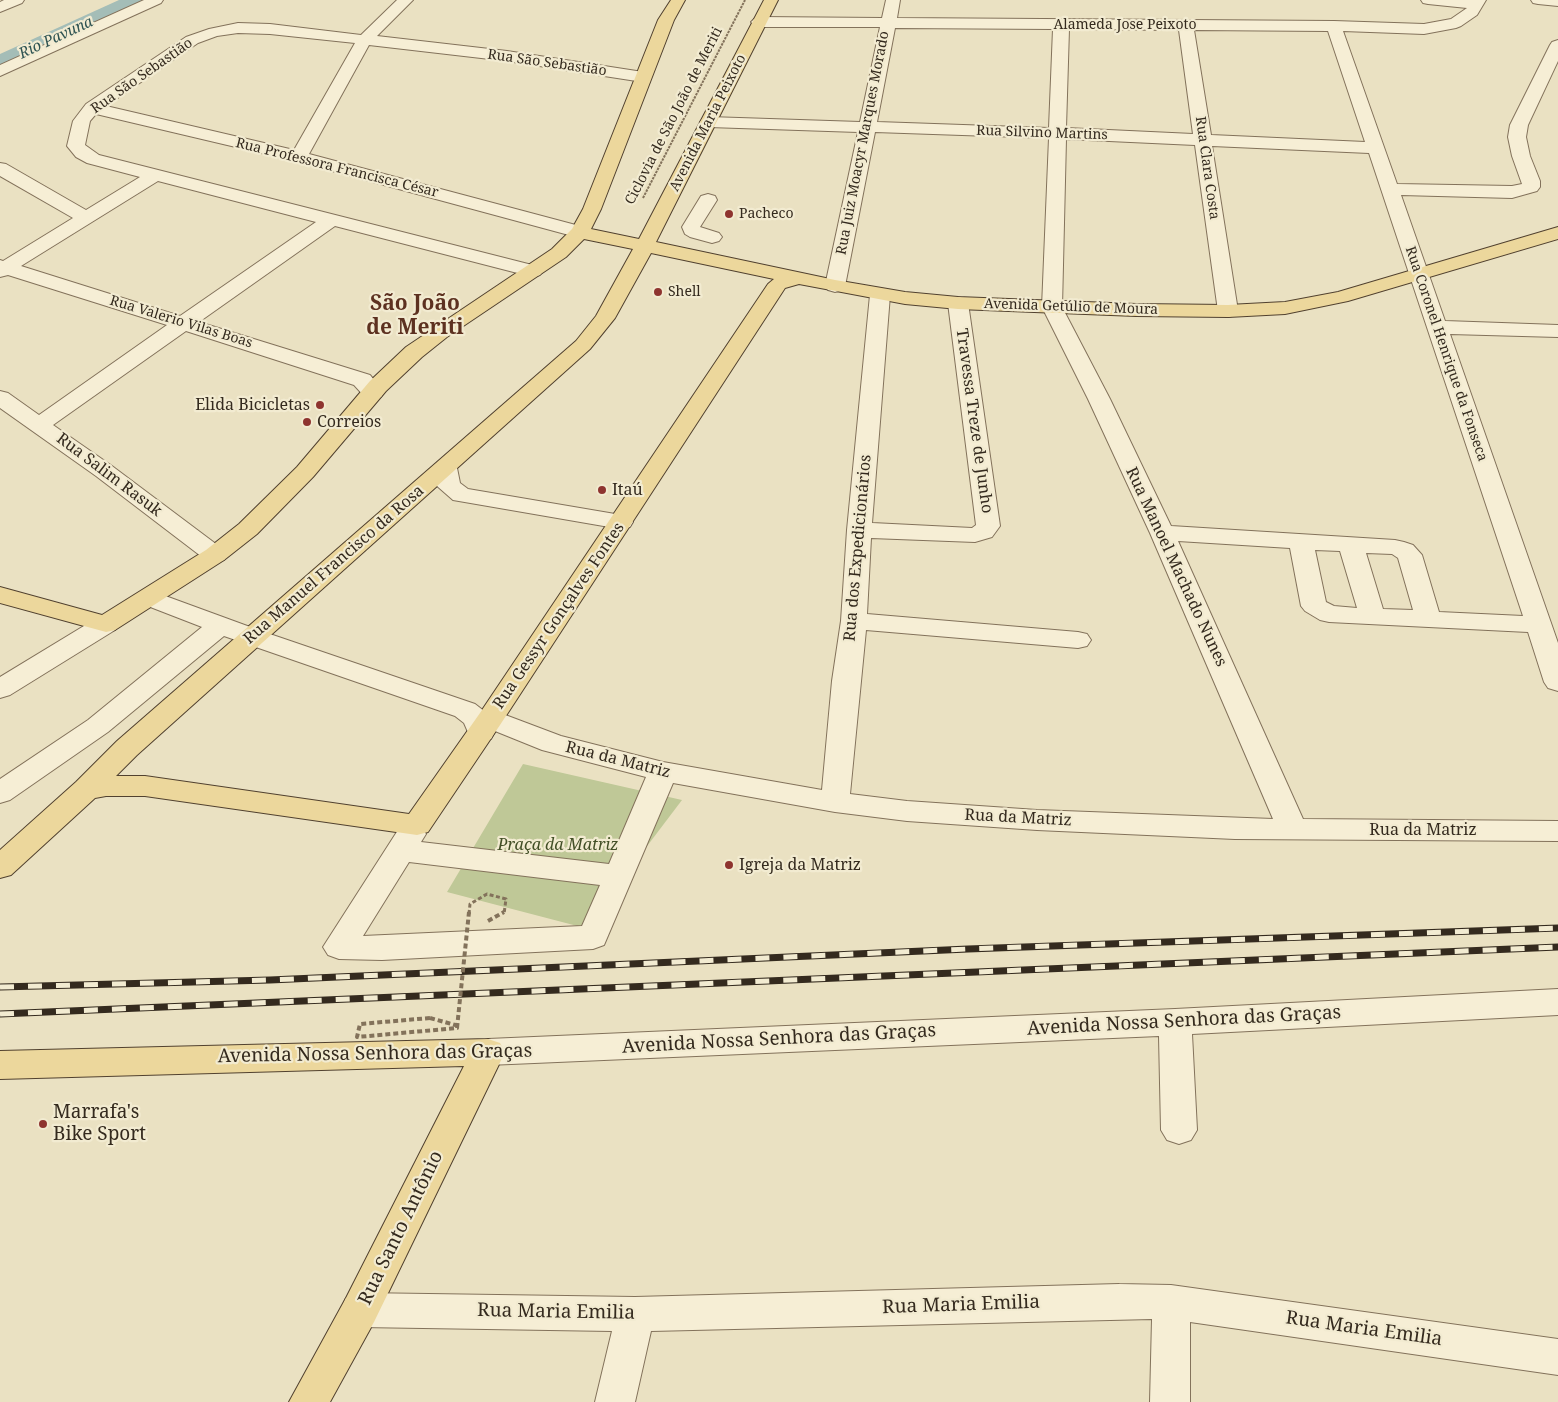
<!DOCTYPE html>
<meta charset="utf-8">
<style>
body{margin:0}
canvas{display:block;background:#eae1c2}
</style>
<canvas width="1558" height="1402"></canvas>
<script>
const ctx = document.querySelector('canvas').getContext('2d');
ctx.lineJoin = 'round';
function paint(path, color) { ctx.fillStyle = color; ctx.fill(path, 'evenodd'); }
const shape = rows => new Path2D(rows.map(r => 'M' + r).join(''));
function strokePath(path, color, width, dash) { ctx.strokeStyle = color; ctx.lineWidth = width; ctx.lineCap = dash ? 'butt' : 'round'; ctx.setLineDash(dash || []); ctx.stroke(path); }
function write(font, color, halo, rows, align = 'center') {
  ctx.font = font + ' "Noto Serif",serif'; ctx.lineWidth = 4.5; ctx.setLineDash([]); ctx.textBaseline = 'middle'; ctx.strokeStyle = halo; ctx.fillStyle = color; for (const [text, x, y, turn = 0] of rows) {
    ctx.save(); ctx.translate(x, y); ctx.rotate((+turn || 0) * Math.PI / 180); ctx.textAlign = isNaN(turn) ? turn : align; if (halo) ctx.strokeText(text, 0, 0); ctx.fillText(text, 0, 0); ctx.restore();
  }
}
paint(shape([
 [523,764,682,800,585,928,447,892]
]), '#bfc897');
paint(shape([
 [119,0,151,0,148,5,9,70,0,72,0,54,119,0]
]), '#a4bdb7');
const minor = shape([
 [4,0,24,0,22,3,0,12,0,2,4,0],
 [144,0,163,0,161,3,0,76,0,65,144,0],
 [397,0,413,0,377,36,507,51,643,72,649,74,651,77,649,80,643,82,507,61,369,45,309,154,587,228,590,232,587,236,580,238,295,161,96,114,90,121,85,145,99,155,540,267,543,271,540,275,533,277,335,226,199,322,370,375,384,392,381,397,373,399,365,397,354,385,186,331,53,425,112,466,224,550,227,555,224,560,215,562,206,560,96,476,0,408,0,391,8,393,39,415,167,325,8,275,0,277,0,260,3,261,73,218,0,176,0,163,6,164,86,210,140,177,87,163,76,157,67,146,73,121,86,104,186,37,209,29,238,23,270,24,361,35,397,0],
 [238,33,270,34,355,43,294,150,106,106,198,43,217,36,238,33],
 [158,181,316,222,180,316,21,266,158,181],
 [886,0,900,0,897,18,1334,21,1424,24,1451,19,1467,8,1428,4,1423,3,1421,0,1486,0,1477,15,1461,26,1456,28,1424,34,1343,31,1397,184,1512,186,1522,184,1512,156,1508,137,1510,125,1550,45,1552,42,1558,40,1558,61,1528,125,1526,137,1530,156,1540,181,1540,187,1537,191,1512,198,1401,195,1445,321,1558,325,1558,337,1450,334,1558,643,1558,691,1548,688,1544,682,1528,632,1329,622,1320,620,1305,611,1301,606,1290,548,1178,541,1303,819,1558,821,1558,841,1235,839,1037,830,907,821,835,812,673,783,604,945,593,949,382,960,339,959,328,955,323,947,400,827,411,824,422,827,426,834,421,842,609,864,646,777,542,750,495,731,491,739,481,741,471,739,464,723,455,716,224,636,108,732,10,800,0,803,0,779,88,720,202,627,140,603,136,598,140,593,149,590,261,631,475,704,484,711,490,710,500,713,561,736,663,762,822,790,832,681,841,621,847,530,870,295,873,291,880,289,887,291,890,295,872,523,972,528,976,525,948,303,951,299,958,297,965,299,968,303,1000,526,992,537,975,542,871,538,867,614,1078,632,1087,634,1091,640,1087,646,1078,648,866,630,850,794,907,801,1037,810,1273,819,1150,533,1088,399,1042,307,1049,138,875,132,845,286,842,290,835,292,828,290,825,286,858,132,709,127,703,126,700,122,703,118,709,117,860,122,880,27,759,27,754,25,751,22,754,19,759,17,882,18,886,0],
 [895,28,1053,29,1049,128,877,122,895,28],
 [1069,29,1179,30,1193,134,1066,128,1069,29],
 [1194,30,1328,31,1365,142,1211,135,1194,30],
 [1066,139,1195,145,1218,311,1221,315,1228,317,1235,315,1238,311,1212,146,1369,153,1523,616,1439,612,1422,555,1413,545,1404,542,1395,540,1171,526,1110,399,1062,307,1066,139],
 [1315,550,1340,551,1357,608,1334,606,1326,602,1315,550],
 [1366,553,1392,554,1398,558,1413,610,1383,609,1366,553],
 [409,862,600,885,582,926,363,936,409,862],
 [1531,0,1558,0,1558,6,1538,4,1533,3,1531,0],
 [708,194,715,196,717,200,700,227,719,233,722,237,719,241,712,243,690,237,685,234,682,227,701,196,708,194],
 [445,461,453,463,457,468,460,483,468,489,621,515,630,517,633,522,630,527,621,529,453,500,437,486,433,468,437,463,445,461],
 [106,616,115,618,119,624,115,630,10,695,0,698,0,677,97,618,106,616],
 [1558,989,1558,1015,1192,1034,1197,1130,1191,1140,1179,1144,1167,1140,1161,1130,1159,1036,488,1065,476,1061,471,1052,476,1043,488,1039,1175,1009,1558,989],
 [1119,1284,1171,1285,1558,1339,1558,1375,1190,1322,1190,1402,1150,1402,1152,1319,651,1331,635,1402,595,1402,612,1331,360,1327,346,1322,341,1310,346,1298,360,1293,635,1297,1119,1284]
]);
const major = shape([
 [671,0,685,0,674,20,601,209,591,229,639,239,764,0,778,0,656,242,835,280,905,292,958,297,1136,304,1228,305,1285,302,1338,292,1558,227,1558,239,1348,301,1285,314,1228,317,1136,316,958,309,905,304,799,284,785,288,500,725,428,832,417,835,145,796,106,796,95,798,11,875,0,878,0,850,76,782,117,741,576,341,596,316,633,249,584,239,566,257,447,337,422,357,386,391,313,477,257,534,224,560,115,630,106,632,0,603,0,587,102,615,206,550,239,524,297,467,370,381,406,347,552,249,572,229,583,209,658,20,671,0],
 [651,253,774,279,768,284,480,713,409,814,145,776,116,776,137,755,590,349,615,318,651,253],
 [488,1039,500,1043,505,1052,374,1322,330,1402,289,1402,346,1298,464,1066,0,1079,0,1051,488,1039]
]);
strokePath(minor, '#83725b', 2);
strokePath(major, '#51412f', 2);
strokePath(shape([
 [643,198,745,0]
]), '#83725b', 2, [2.5, 1]);
strokePath(shape([
 [430,1018,459,1026]
]), '#83725b', 4, [5, 3]);
paint(minor, '#f6eed5');
paint(major, '#ecd79c');
const rail = shape([
 [0,987,270,980,968,949,1558,928],
 [0,1014,1558,947]
]);
strokePath(rail, '#342a1e', 7);
strokePath(rail, '#f2ebd1', 5, [14]);
strokePath(shape([
 [469,914,470,904,487,894,506,899,504,914]
]), '#83725b', 3, [4, 2.5]);
strokePath(shape([
 [488,921,504,912],
 [430,1018,360,1024,357,1037,457,1028,469,912]
]), '#83725b', 4, [5, 3]);
for (const [x, y, r, color] of [
 [729,214,5,"#8e342f"],
 [658,292,5,"#8e342f"],
 [320,405,5,"#8e342f"],
 [307,422,5,"#8e342f"],
 [602,490,5,"#8e342f"],
 [729,865,5,"#8e342f"],
 [43,1124,5,"#8e342f"]
]) { const dot = new Path2D(); dot.arc(x, y, r, 0, 2 * Math.PI); ctx.fillStyle = color; ctx.fill(dot); strokePath(dot, '#f2ebd1', 2); }
write('14px', '#342a1e', '#f2ebd1', [
 ["Alameda Jose Peixoto",1125,25],
 ["Rua São Sebastião",547,63,8],
 ["Rua São Sebastião",142,76,-35],
 ["Ciclovia de São João de Meriti",674,116,-63],
 ["Avenida Maria Peixoto",708,123,-63],
 ["Rua Silvino Martins",1042,133,2],
 ["Rua Juiz Moacyr Marques Morado",863,143,-79],
 ["Rua Professora Francisca César",337,168,14],
 ["Rua Clara Costa",1207,168,82],
 ["Avenida Getúlio de Moura",1071,307,2],
 ["Rua Valerio Vilas Boas",181,322,17],
 ["Rua Coronel Henrique da Fonseca",1446,354,71]
]);
write('14px', '#342a1e', '#f2ebd1', [
 ["Pacheco",739,214],
 ["Shell",668,292]
], 'left');
write('italic 15px', '#2e5352', '#f2ebd1', [
 ["Rio Pavuna",56,38,-25]
]);
write('16px', '#342a1e', '#f2ebd1', [
 ["Elida Bicicletas",310,405,"right"],
 ["Correios",317,422],
 ["Itaú",612,490],
 ["Igreja da Matriz",739,865]
], 'left');
write('16px', '#342a1e', '#f2ebd1', [
 ["Travessa Treze de Junho",974,421,82],
 ["Rua Salim Rasuk",109,475,37],
 ["Rua dos Expedicionários",858,548,-85],
 ["Rua Manuel Francisco da Rosa",334,565,-41],
 ["Rua Manoel Machado Nunes",1176,567,65],
 ["Rua Gessyr Gonçalves Fontes",559,616,-56],
 ["Rua da Matriz",618,760,14],
 ["Rua da Matriz",1018,818,3],
 ["Rua da Matriz",1423,830]
]);
write('italic 16px', '#424f26', '#f2ebd1', [
 ["Praça da Matriz",558,845]
]);
write('19px', '#342a1e', '#f2ebd1', [
 ["Avenida Nossa Senhora das Graças",1184,1021,-3],
 ["Avenida Nossa Senhora das Graças",779,1039,-3],
 ["Avenida Nossa Senhora das Graças",375,1054,-1],
 ["Rua Santo Antônio",401,1228,-64],
 ["Rua Maria Emilia",961,1305,-2],
 ["Rua Maria Emilia",556,1312,1],
 ["Rua Maria Emilia",1364,1329,8]
]);
write('19px', '#342a1e', '#f2ebd1', [
 ["Marrafa's",53,1113],
 ["Bike Sport",53,1135]
], 'left');
write('bold 21px', '#5d3120', '#f2ebd1', [
 ["São João",415,304],
 ["de Meriti",415,328]
]);
</script>
